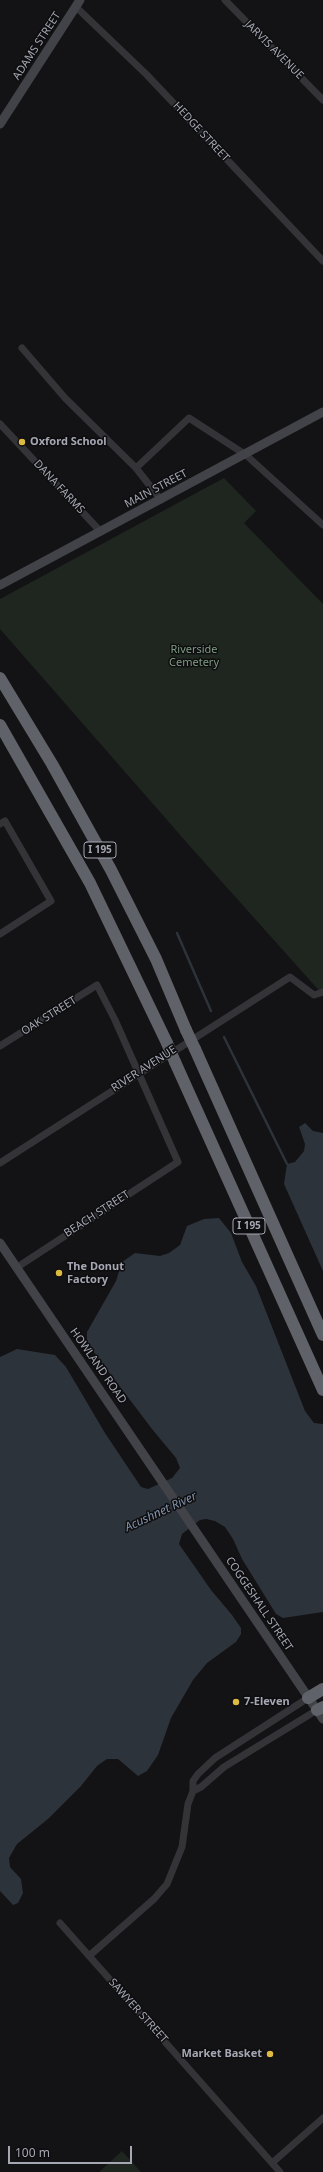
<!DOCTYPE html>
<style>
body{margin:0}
#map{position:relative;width:323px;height:2172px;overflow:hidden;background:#131214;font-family:"Noto Sans",sans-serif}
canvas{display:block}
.scale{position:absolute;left:8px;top:2146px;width:124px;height:18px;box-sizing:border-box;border:2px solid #a5a8b3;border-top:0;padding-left:5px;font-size:12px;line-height:14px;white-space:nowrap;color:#a5a8b3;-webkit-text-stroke:3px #0e0d0f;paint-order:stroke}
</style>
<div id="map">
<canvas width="323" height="2172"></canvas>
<div class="scale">100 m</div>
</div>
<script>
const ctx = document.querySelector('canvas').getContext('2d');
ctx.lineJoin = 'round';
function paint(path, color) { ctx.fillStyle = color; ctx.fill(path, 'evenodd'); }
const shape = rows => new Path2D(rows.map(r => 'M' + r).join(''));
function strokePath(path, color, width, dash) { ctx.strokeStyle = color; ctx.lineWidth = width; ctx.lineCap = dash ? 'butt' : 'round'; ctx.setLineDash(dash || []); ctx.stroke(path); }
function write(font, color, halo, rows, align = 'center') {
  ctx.font = font + ' "Noto Sans",sans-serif'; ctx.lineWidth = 3; ctx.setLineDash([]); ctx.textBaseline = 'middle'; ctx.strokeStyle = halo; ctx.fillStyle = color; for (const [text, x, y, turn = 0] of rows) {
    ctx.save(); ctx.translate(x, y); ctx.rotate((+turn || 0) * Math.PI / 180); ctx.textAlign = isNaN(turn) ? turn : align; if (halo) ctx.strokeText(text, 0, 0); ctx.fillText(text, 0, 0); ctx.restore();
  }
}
paint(shape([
 [224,478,256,511,244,523,323,604,323,995,188,844,0,629,0,599],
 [122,2151,141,2172,99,2172]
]), '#1f2620');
paint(shape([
 [305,1123,313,1131,323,1133,323,1271,284,1184,287,1164,295,1162,304,1151,305,1144,299,1127],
 [219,1218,231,1233,242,1262,256,1286,305,1411,314,1423,323,1424,323,1612,283,1618,276,1614,242,1559,233,1539,225,1527,215,1521,206,1519,200,1520,182,1534,179,1544,211,1590,232,1615,241,1628,241,1634,236,1642,207,1663,193,1680,171,1718,158,1755,147,1771,138,1776,118,1759,107,1759,97,1766,81,1786,48,1819,17,1844,9,1858,10,1867,21,1879,23,1893,18,1903,13,1905,0,1891,0,1357,17,1349,55,1355,66,1367,105,1433,141,1487,148,1489,172,1478,180,1468,176,1458,152,1429,93,1351,87,1341,87,1332,116,1281,122,1262,135,1253,160,1256,169,1253,180,1245,187,1226,204,1219]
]), '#2d333b');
strokePath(shape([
 [177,933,211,1011],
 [224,1037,287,1164]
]), '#2d333b', 2.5);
strokePath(shape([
 [225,0,323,100],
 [76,7,146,74,323,261],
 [22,348,65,398,136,468],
 [0,424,101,532],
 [161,500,136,468,189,418,246,455,323,525],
 [0,824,5,821,51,901,0,934],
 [0,1046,97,985,115,1020,178,1162,16,1268],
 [0,1163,290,977,314,995,323,992],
 [193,1791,201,1787,224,1767,317,1710],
 [60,1923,280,2172],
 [89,1956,154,1899,167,1884,182,1847,188,1804,193,1791,193,1781,198,1774,215,1758,308,1698],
 [272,2163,323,2118]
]), '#343438', 7);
strokePath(shape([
 [0,124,80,0],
 [0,585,323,412],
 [0,1243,323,1719]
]), '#424348', 9);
strokePath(shape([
 [0,678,52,764,111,870,156,959,186,1030],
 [0,725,90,883,167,1043],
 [195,1049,323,1335],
 [175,1062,323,1390],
 [308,1698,323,1689],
 [317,1710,323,1707]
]), '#606269', 12);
strokePath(shape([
 [186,1030,195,1049],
 [167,1043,175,1062]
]), '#606269', 12);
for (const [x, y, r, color] of [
 [22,442,4,"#ddba41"],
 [59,1273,4,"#ddba41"],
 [236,1702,4,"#ddba41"],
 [270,2054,4,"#ddba41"]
]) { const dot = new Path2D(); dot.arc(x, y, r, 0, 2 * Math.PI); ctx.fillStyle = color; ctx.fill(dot); strokePath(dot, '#0e0d0f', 1.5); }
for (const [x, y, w] of [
 [100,850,32],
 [249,1226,32]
]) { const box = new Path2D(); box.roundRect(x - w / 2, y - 8, w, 16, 3); ctx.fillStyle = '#0e0d0f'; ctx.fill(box); strokePath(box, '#a5a8b3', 1); }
write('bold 10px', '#a5a8b3', null, [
 ["I 195",100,850],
 ["I 195",249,1226]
]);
write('11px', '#a5a8b3', '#0e0d0f', [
 ["ADAMS STREET",37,46,-57],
 ["JARVIS AVENUE",274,50,45],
 ["HEDGE STREET",201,132,47],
 ["DANA FARMS",59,487,47],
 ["MAIN STREET",156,489,-28],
 ["OAK STREET",49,1016,-32],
 ["RIVER AVENUE",144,1069,-33],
 ["BEACH STREET",97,1214,-33],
 ["HOWLAND ROAD",98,1366,55],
 ["COGGESHALL STREET",259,1604,56],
 ["SAWYER STREET",138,2011,48]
]);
write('bold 11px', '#a5a8b3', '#0e0d0f', [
 ["Oxford School",30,442],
 ["The Donut",67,1267],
 ["Factory",67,1280],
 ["7-Eleven",244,1702],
 ["Market Basket",262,2054,"right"]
], 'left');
write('11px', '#7e9c84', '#0e0d0f', [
 ["Riverside",194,650],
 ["Cemetery",194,663]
]);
write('italic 12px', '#8092aa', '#0e0d0f', [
 ["Acushnet River",161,1512,-25]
]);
</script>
